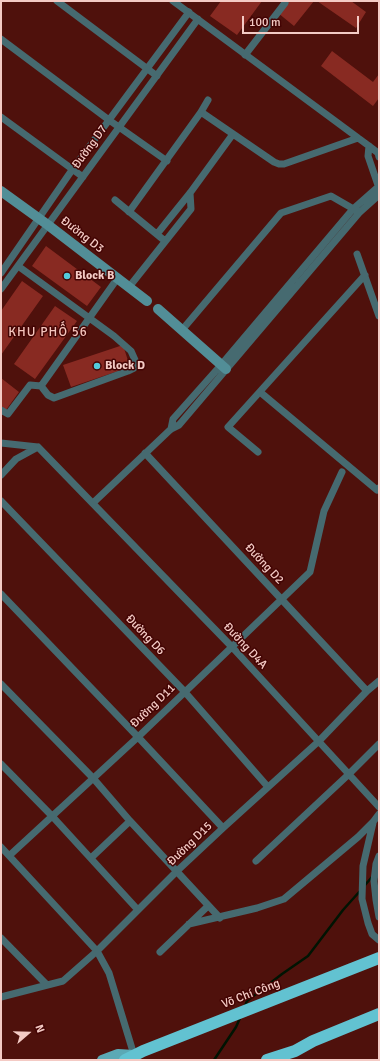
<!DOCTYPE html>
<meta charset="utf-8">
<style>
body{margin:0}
#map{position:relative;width:380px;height:1061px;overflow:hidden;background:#4f110c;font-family:Signika,sans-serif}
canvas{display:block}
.frame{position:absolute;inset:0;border:2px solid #f4cbc5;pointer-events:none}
.north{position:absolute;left:8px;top:1013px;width:40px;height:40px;-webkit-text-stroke:3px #430403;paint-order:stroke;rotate:70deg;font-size:11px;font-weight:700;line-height:16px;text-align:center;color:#f4cbc5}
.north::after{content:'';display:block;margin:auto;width:14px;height:18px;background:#f4cbc5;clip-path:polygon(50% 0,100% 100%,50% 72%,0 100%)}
.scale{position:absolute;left:242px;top:16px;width:117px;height:18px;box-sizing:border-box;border:2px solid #f4cbc5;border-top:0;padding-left:5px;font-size:12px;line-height:14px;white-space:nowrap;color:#f4cbc5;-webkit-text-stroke:3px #430403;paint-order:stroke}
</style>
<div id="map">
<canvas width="380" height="1061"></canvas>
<div class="frame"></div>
<div class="north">N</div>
<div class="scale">100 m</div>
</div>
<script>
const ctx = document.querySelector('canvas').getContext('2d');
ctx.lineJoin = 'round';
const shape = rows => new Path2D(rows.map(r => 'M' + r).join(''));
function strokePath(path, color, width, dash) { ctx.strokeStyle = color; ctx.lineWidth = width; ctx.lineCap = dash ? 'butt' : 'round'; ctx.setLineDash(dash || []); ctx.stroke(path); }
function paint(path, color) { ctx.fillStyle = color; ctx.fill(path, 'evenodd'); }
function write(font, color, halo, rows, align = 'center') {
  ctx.font = font + ' Signika,sans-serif'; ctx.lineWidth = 3; ctx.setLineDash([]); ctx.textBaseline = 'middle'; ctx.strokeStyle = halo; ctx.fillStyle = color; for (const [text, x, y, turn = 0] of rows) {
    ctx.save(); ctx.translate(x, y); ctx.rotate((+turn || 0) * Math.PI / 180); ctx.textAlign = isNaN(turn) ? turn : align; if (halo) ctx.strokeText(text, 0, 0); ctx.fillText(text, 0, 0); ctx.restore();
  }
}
strokePath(shape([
 [365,885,372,877],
 [245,1006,247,1001,282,974,308,956,343,910,360,891],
 [214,1060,236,1027,240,1018]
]), '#001403', 2.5);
paint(shape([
 [221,1,262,1,237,35,210,16],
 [287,1,314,1,294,26,278,13],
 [317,1,351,1,366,12,356,28],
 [332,51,373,82,379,74,379,98,373,106,321,66],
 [46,246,101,287,87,306,32,266],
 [22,281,43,296,1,355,1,311],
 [55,306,77,321,35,379,14,364],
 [123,345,130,367,71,387,63,365],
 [1,378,19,392,6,410,1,407]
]), '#882a22');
strokePath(shape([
 [57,1,157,76],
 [173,1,369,146,378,153,379,157],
 [1,39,109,120,167,161],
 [245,55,285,3],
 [201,112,208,100],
 [1,117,83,177],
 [369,146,368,156,379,188],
 [115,200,165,241],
 [129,212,201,112,274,162,279,164,284,164,358,138],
 [157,234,190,193,233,134],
 [357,254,379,316],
 [18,266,114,336,131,351,135,360,134,368,128,371,54,398,48,395,41,386],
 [1,273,72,170,189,12],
 [129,287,191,209,190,193],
 [1,289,198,19],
 [182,330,281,213,331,196,357,211],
 [260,392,377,490,379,488],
 [1,410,8,414,30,385,41,386,117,279],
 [171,429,173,419,221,365,353,209,379,186],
 [1,443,38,447,232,647,379,807],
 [258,452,228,427,365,275],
 [145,453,367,691],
 [1,475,16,459,38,447],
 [1,501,184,691,268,787],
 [93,503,171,429,179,425,359,213,379,195],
 [1,594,138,737,223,828],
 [1,684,93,778,130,821,220,918],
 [1,764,52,816,138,910],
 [373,823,363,866,362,899,368,923,372,934,379,940],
 [1,847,97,951,109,973,134,1055],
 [10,855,138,737,310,572,324,511,342,472],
 [379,856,376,864,374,881,376,900,379,917],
 [91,858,130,821],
 [256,861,349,774,379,744],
 [189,924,257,908,284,899,358,837,373,822,379,814],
 [1,938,46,984],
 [160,952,208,906],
 [1,997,63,981,97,951,176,872,223,828,319,741,367,691,379,681]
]), '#466a70', 7);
strokePath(shape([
 [1,191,48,225,147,301],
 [158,309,226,369]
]), '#528e97', 10);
strokePath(shape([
 [102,1060,118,1054,134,1055]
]), '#5ba9b5', 10);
strokePath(shape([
 [125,1060,143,1051,379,958],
 [267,1060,295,1051,313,1041,379,1014]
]), '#62c2d1', 12);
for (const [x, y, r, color] of [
 [67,276,4,"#53cbdc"],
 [97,366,4,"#53cbdc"]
]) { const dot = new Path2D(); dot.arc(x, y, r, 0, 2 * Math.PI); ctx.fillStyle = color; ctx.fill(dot); strokePath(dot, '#430403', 1.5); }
write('12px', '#f4cbc5', '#430403', [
 ["Đường D7",90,147,-54],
 ["Đường D3",82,235,38],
 ["Đường D2",264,564,47],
 ["Đường D6",145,635,46],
 ["Đường D4A",245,646,47],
 ["Đường D11",153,706,-44],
 ["Đường D15",190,844,-44],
 ["Võ Chí Công",251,994,-21]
]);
write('bold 12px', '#f4cbc5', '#430403', [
 ["Block B",75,276],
 ["Block D",105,366]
], 'left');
ctx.letterSpacing = '1px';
write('13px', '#f4c5bd', '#430403', [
 ["KHU PHỐ 56",48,333]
]);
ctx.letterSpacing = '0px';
</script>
